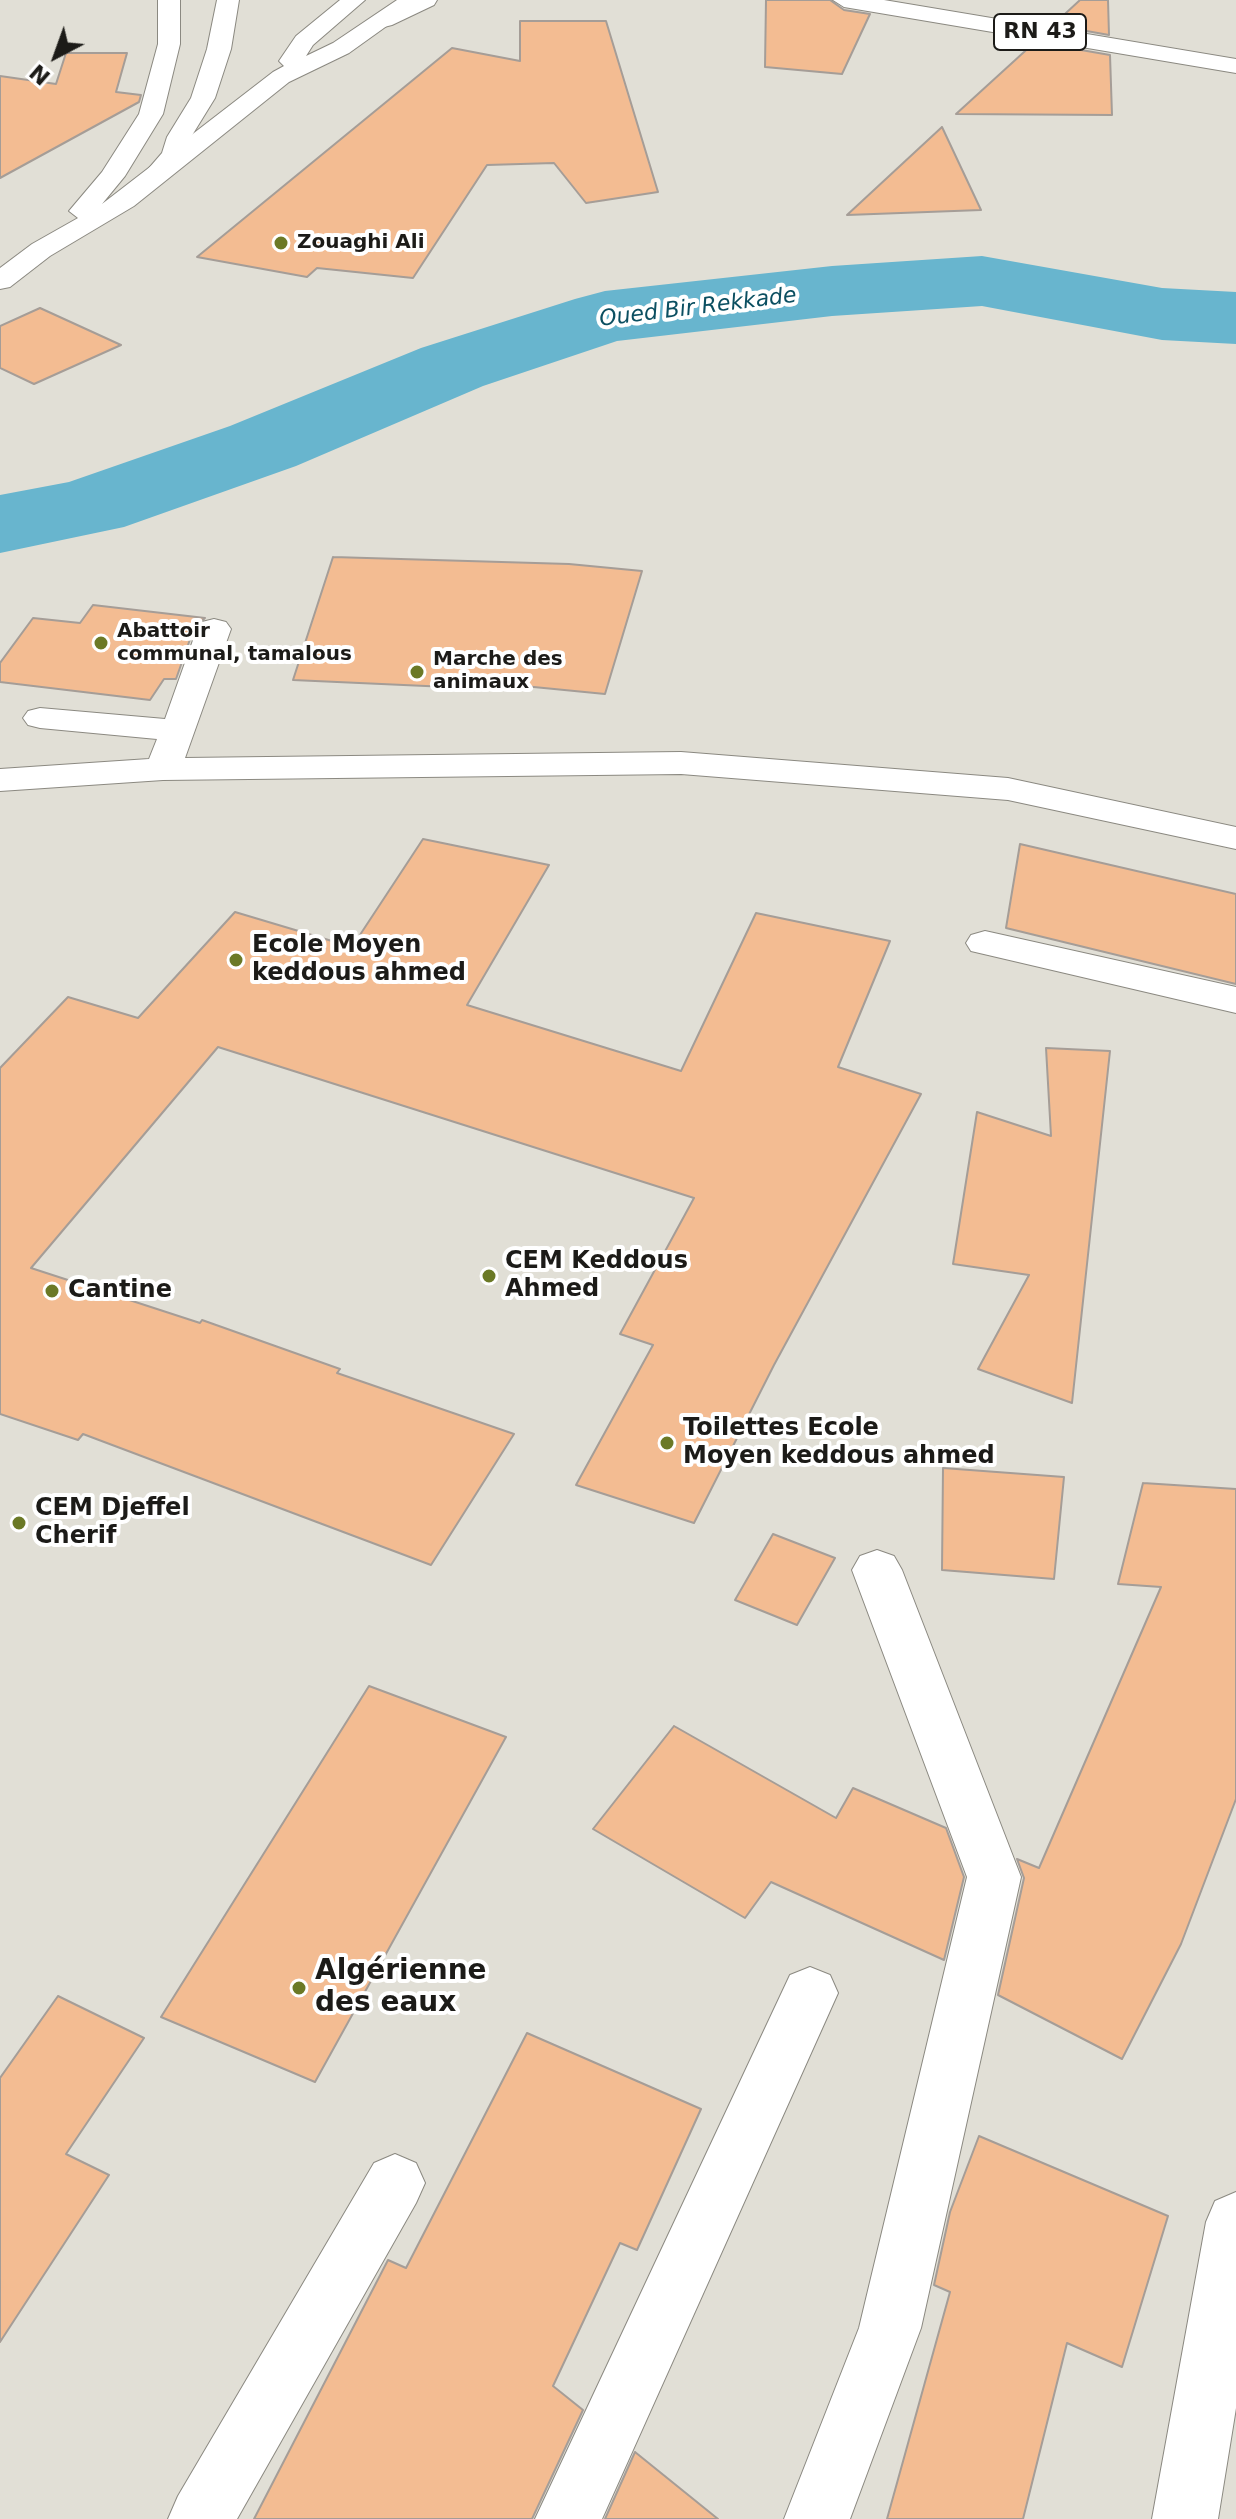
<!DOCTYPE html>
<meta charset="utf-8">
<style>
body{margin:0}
#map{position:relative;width:1236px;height:2519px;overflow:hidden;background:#e1dfd6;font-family:"DejaVu Sans",sans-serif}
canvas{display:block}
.north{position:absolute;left:16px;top:16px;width:80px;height:80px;-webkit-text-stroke:6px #fff;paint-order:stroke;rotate:221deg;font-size:22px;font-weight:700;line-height:32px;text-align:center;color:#1c1b18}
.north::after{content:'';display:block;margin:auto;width:28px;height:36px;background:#1c1b18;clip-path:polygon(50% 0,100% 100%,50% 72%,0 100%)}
</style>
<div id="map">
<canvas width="1236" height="2519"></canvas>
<div class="north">N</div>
</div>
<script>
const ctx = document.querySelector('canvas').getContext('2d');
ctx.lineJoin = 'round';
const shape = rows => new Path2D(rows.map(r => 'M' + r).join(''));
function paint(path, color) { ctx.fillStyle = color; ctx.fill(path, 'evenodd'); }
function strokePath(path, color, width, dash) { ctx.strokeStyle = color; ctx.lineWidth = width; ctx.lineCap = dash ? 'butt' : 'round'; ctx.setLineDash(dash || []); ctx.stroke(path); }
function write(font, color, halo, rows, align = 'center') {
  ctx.font = font + ' "DejaVu Sans",sans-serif'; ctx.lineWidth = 8; ctx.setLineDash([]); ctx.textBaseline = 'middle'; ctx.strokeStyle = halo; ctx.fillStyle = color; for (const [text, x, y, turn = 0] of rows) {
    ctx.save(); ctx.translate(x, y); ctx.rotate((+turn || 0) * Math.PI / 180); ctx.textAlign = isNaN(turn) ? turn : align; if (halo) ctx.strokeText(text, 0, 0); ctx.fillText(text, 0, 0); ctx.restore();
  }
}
paint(shape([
 [982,256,1162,288,1236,292,1236,344,1162,340,982,306,832,316,617,341,483,386,296,466,124,527,0,553,0,495,69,482,230,426,421,348,575,299,605,291,832,266,982,256]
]), '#68b5ce');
const building = shape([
 [766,0,830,0,844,10,870,14,842,74,765,67,766,0],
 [1080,0,1108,0,1109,35,1053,25,1080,0],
 [520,21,606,21,658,192,586,203,554,163,487,165,413,278,317,268,307,277,197,257,452,48,520,61,520,21],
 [1035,42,1110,55,1112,115,956,114,1035,42],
 [66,53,127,53,116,92,141,95,139,102,0,178,0,76,56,84,66,53],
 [942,127,981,210,847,215,942,127],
 [40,308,121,345,34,384,0,368,0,326,40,308],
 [333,557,569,564,642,571,605,694,493,683,492,689,293,680,333,557],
 [93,605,205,618,194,628,176,679,164,679,150,700,0,682,0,663,33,618,80,623,93,605],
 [423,839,549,865,467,1005,681,1071,756,913,890,941,838,1067,921,1094,774,1365,694,1523,576,1485,653,1345,620,1334,694,1198,218,1047,31,1268,200,1323,202,1320,340,1369,337,1373,514,1434,431,1565,83,1434,78,1440,0,1414,0,1068,68,997,138,1018,235,912,352,947,423,839],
 [1020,844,1236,894,1236,984,1006,928,1020,844],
 [1046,1048,1110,1051,1072,1403,978,1369,1029,1275,953,1264,977,1112,1051,1136,1046,1048],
 [943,1468,1064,1477,1054,1579,942,1570,943,1468],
 [1143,1483,1236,1489,1236,1799,1181,1944,1122,2059,998,1995,1024,1878,1017,1859,1039,1868,1161,1587,1118,1584,1143,1483],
 [773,1534,835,1558,797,1625,735,1600,773,1534],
 [369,1686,506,1737,315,2082,161,2017,369,1686],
 [674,1726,836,1818,853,1788,946,1828,964,1877,944,1960,771,1882,745,1918,593,1829,674,1726],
 [58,1996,144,2038,66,2154,109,2175,0,2342,0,2078,58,1996],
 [527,2033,701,2109,637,2250,620,2243,553,2386,583,2410,532,2519,254,2519,388,2260,406,2268,527,2033],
 [979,2136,1168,2216,1122,2367,1067,2343,1023,2519,887,2519,950,2292,934,2285,950,2212,979,2136],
 [635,2452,718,2519,605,2519,635,2452]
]);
paint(building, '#f3bc92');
strokePath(building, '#a59d97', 2);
const minor = shape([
 [158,0,180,0,180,44,163,114,125,176,102,204,273,72,284,66,279,61,296,36,340,0,365,0,313,45,306,56,333,43,397,0,423,0,349,53,289,82,134,206,50,256,10,287,0,289,0,268,32,244,78,218,69,211,102,172,139,114,158,44,158,0],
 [214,619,226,622,231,629,185,758,681,752,1008,778,1236,827,1236,849,1008,800,681,774,163,780,0,791,0,769,149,759,157,739,40,728,28,725,23,718,28,711,40,708,165,719,197,629,202,622,214,619],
 [985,931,1236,987,1236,1013,971,951,966,943,971,935,985,931],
 [877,1550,894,1556,902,1570,1021,1877,921,2328,850,2519,784,2519,859,2328,967,1877,852,1570,860,1556,877,1550],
 [810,1967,830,1975,838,1993,602,2519,535,2519,790,1975,810,1967],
 [395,2154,416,2163,425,2183,416,2203,237,2519,168,2519,178,2496,374,2163,395,2154],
 [1236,2192,1236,2408,1218,2519,1152,2519,1206,2222,1215,2201,1236,2192]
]);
const major = shape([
 [217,0,239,0,231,49,215,98,191,137,183,160,165,180,147,180,143,175,162,153,167,137,191,98,207,49,217,0],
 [408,0,437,0,434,5,392,25,384,27,376,25,373,20,376,15,408,0],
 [833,0,884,0,1236,59,1236,73,844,7,833,0]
]);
strokePath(minor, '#8b8981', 2);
strokePath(major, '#8b8981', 2);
paint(minor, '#fff');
paint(major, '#fff');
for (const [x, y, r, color] of [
 [281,243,8,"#6b7926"],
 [101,643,8,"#6b7926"],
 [417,672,8,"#6b7926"],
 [236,960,8,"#6b7926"],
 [489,1276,8,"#6b7926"],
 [52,1291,8,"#6b7926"],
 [667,1443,8,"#6b7926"],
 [19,1523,8,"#6b7926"],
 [299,1988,8,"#6b7926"]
]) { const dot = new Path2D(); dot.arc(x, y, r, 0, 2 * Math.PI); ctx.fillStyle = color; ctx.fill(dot); strokePath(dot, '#fff', 3); }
write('bold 20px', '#1c1b18', '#fff', [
 ["Zouaghi Ali",297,243],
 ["Abattoir",117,632],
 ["communal, tamalous",117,655],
 ["Marche des",433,660],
 ["animaux",433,683]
], 'left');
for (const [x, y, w] of [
 [1040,32,92]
]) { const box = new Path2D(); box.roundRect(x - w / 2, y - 18, w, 36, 6); ctx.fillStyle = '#fff'; ctx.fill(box); strokePath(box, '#1c1b18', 2); }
write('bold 22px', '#1c1b18', null, [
 ["RN 43",1040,32]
]);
write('italic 22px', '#0b4f61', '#fff', [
 ["Oued Bir Rekkade",698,308,-7]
]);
write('bold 24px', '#1c1b18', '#fff', [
 ["Ecole Moyen",252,946],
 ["keddous ahmed",252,974],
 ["CEM Keddous",505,1262],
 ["Ahmed",505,1290],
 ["Cantine",68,1291],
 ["Toilettes Ecole",683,1429],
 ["Moyen keddous ahmed",683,1457],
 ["CEM Djeffel",35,1509],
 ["Cherif",35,1537]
], 'left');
write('bold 28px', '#1c1b18', '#fff', [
 ["Algérienne",315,1972],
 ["des eaux",315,2004]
], 'left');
</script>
